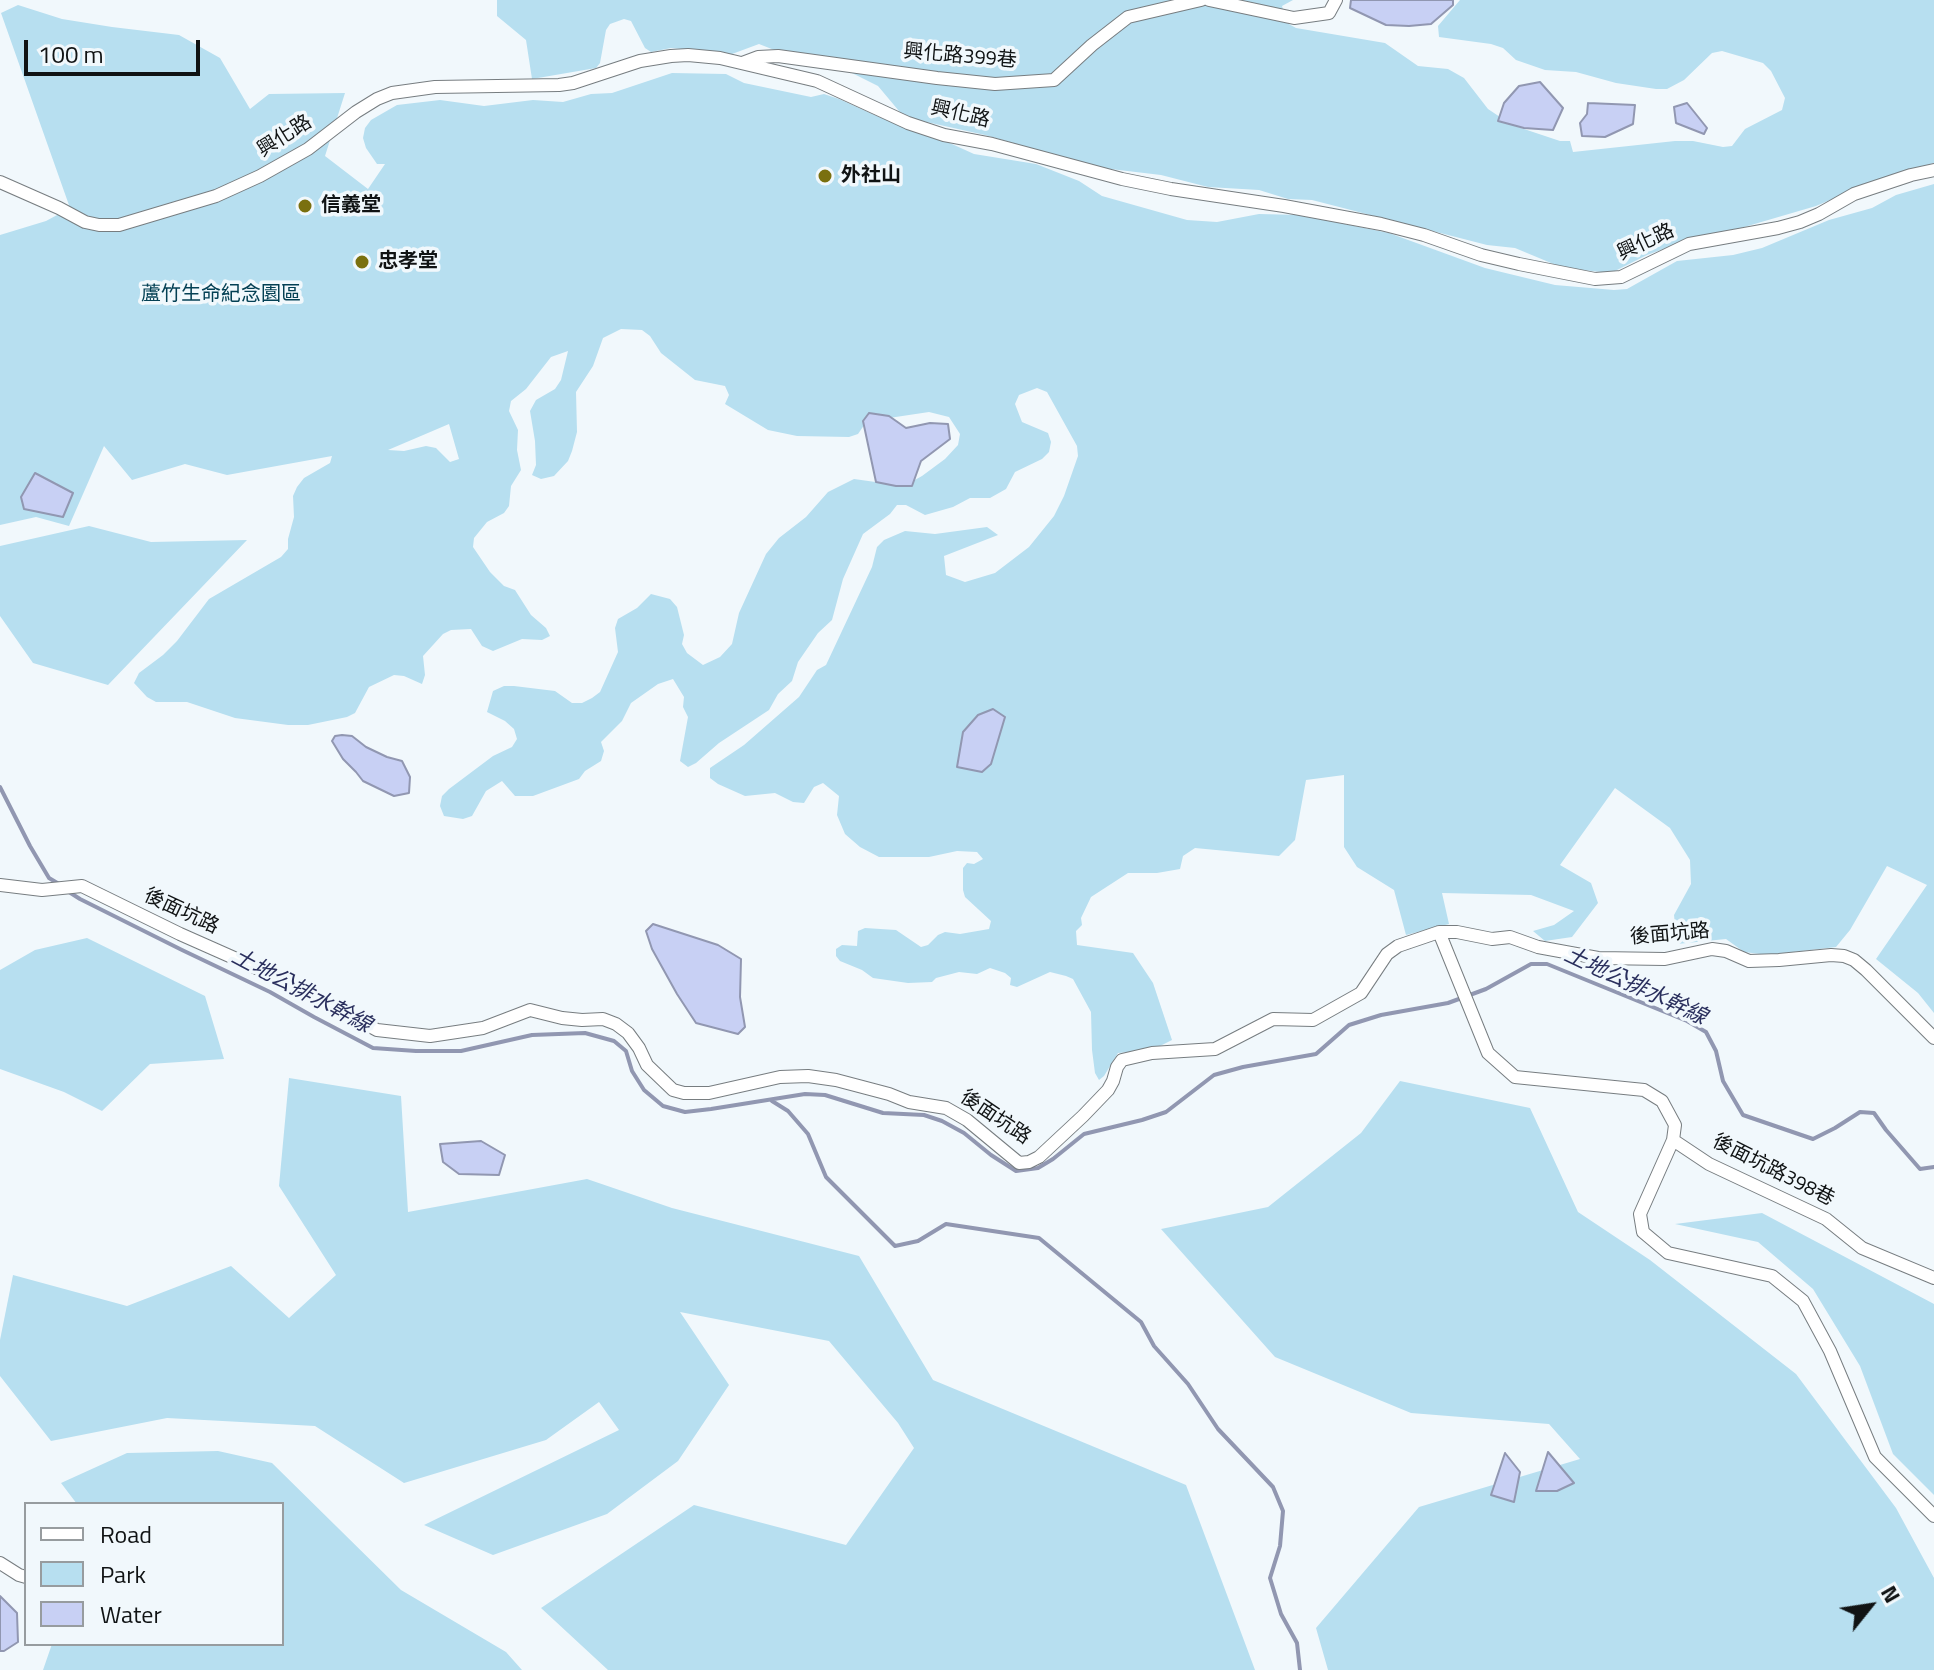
<!DOCTYPE html>
<meta charset="utf-8">
<style>
body{margin:0}
#map{position:relative;width:1934px;height:1670px;overflow:hidden;background:#f1f8fc;font-family:"Titillium Web",sans-serif}
canvas{display:block}
.legend{position:absolute;left:24px;top:1502px;width:260px;height:144px;box-sizing:border-box;background:#f1f8fc;border:2px solid #979c9f;margin:0;padding:10px 14px;list-style:none;font-size:24px;color:#101314}
.legend li{display:flex;align-items:center;gap:16px;height:40px}
.legend b{width:40px;border:2px solid #979c9f}
.north{position:absolute;left:1830px;top:1566px;width:80px;height:80px;-webkit-text-stroke:6px #f1f8fc;paint-order:stroke;rotate:60deg;font-size:22px;font-weight:700;line-height:32px;text-align:center;color:#101314}
.north::after{content:'';display:block;margin:auto;width:28px;height:36px;background:#101314;clip-path:polygon(50% 0,100% 100%,50% 72%,0 100%)}
.scale{position:absolute;left:24px;top:40px;width:176px;height:36px;box-sizing:border-box;border:4px solid #101314;border-top:0;padding-left:10px;font-size:24px;line-height:28px;white-space:nowrap;color:#101314;-webkit-text-stroke:6px #f1f8fc;paint-order:stroke}
</style>
<div id="map">
<canvas width="1934" height="1670"></canvas>
<ul class="legend">
<li><b style="height:10px;background:#fff"></b>Road</li>
<li><b style="height:22px;background:#b7dff0"></b>Park</li>
<li><b style="height:22px;background:#c8d0f4"></b>Water</li>
</ul>
<div class="north">N</div>
<div class="scale">100 m</div>
</div>
<script>
const ctx = document.querySelector('canvas').getContext('2d');
ctx.lineJoin = 'round';
function paint(path, color) { ctx.fillStyle = color; ctx.fill(path, 'evenodd'); }
const shape = rows => new Path2D(rows.map(r => 'M' + r).join(''));
function strokePath(path, color, width, dash) { ctx.strokeStyle = color; ctx.lineWidth = width; ctx.lineCap = dash ? 'butt' : 'round'; ctx.setLineDash(dash || []); ctx.stroke(path); }
function write(font, color, halo, rows, align = 'center') {
  ctx.font = font + ' "Titillium Web","Noto Sans TC",sans-serif'; ctx.lineWidth = 7; ctx.setLineDash([]); ctx.textBaseline = 'middle'; ctx.strokeStyle = halo; ctx.fillStyle = color; for (const [text, x, y, turn = 0] of rows) {
    ctx.save(); ctx.translate(x, y); ctx.rotate((+turn || 0) * Math.PI / 180); ctx.textAlign = isNaN(turn) ? turn : align; if (halo) ctx.strokeText(text, 0, 0); ctx.fillText(text, 0, 0); ctx.restore();
  }
}
paint(shape([
 [497,0,1293,0,1282,6,1287,23,1296,28,1385,43,1418,66,1448,69,1464,78,1488,109,1512,125,1560,141,1570,141,1573,152,1675,141,1693,141,1723,147,1732,146,1745,129,1782,110,1785,98,1771,71,1763,63,1722,51,1712,53,1684,80,1667,89,1656,89,1616,83,1576,72,1545,70,1516,60,1503,48,1491,44,1439,37,1438,26,1460,0,1934,0,1934,163,1879,179,1816,206,1717,235,1691,239,1647,255,1611,273,1563,268,1515,248,1487,245,1312,200,1288,199,1259,190,1208,187,1161,175,1102,168,985,135,904,117,878,86,844,69,787,55,759,44,732,54,671,48,651,52,645,48,631,21,624,19,610,24,606,30,600,63,596,68,532,79,526,40,497,16],
 [18,5,62,19,112,27,179,35,220,58,250,109,269,94,345,93,325,156,368,189,385,164,377,164,366,148,363,138,365,128,371,120,397,105,440,100,484,106,533,100,563,102,591,94,612,93,672,73,726,74,744,83,811,97,824,94,839,99,879,117,921,130,974,154,1036,164,1079,181,1102,196,1187,220,1217,222,1259,214,1300,215,1389,233,1485,268,1555,285,1614,290,1627,289,1677,261,1733,255,1762,248,1829,220,1872,208,1896,195,1934,184,1934,1013,1918,993,1876,959,1927,885,1887,866,1850,930,1836,947,1768,955,1744,952,1726,939,1677,944,1674,915,1691,884,1690,860,1670,828,1615,788,1560,865,1591,883,1598,903,1572,937,1545,941,1533,931,1554,925,1574,911,1531,895,1442,893,1449,924,1406,935,1394,890,1357,867,1344,847,1344,775,1306,780,1295,840,1279,856,1195,848,1183,856,1180,869,1157,873,1128,873,1091,897,1081,918,1082,925,1076,931,1077,945,1133,953,1153,983,1172,1040,1152,1050,1118,1053,1104,1076,1099,1080,1095,1073,1092,1050,1091,1012,1073,979,1066,976,1050,972,1017,987,1010,985,1011,978,1005,973,990,968,977,974,959,972,936,978,932,982,908,983,873,978,862,970,840,961,836,956,836,949,842,945,857,946,858,931,865,928,896,930,921,947,928,945,938,935,945,932,960,934,989,929,991,921,965,897,963,890,963,868,967,863,974,864,983,859,977,852,957,851,929,857,879,857,860,847,845,834,837,815,839,796,823,783,814,787,804,803,793,802,775,793,745,796,718,784,710,778,710,768,744,745,799,697,817,670,826,665,872,567,877,547,884,540,905,531,935,534,987,527,998,535,944,556,946,575,965,582,995,573,1029,547,1054,516,1064,496,1078,456,1077,446,1047,392,1037,388,1019,395,1015,404,1022,422,1048,433,1051,442,1049,452,1042,459,1015,472,1006,489,990,498,970,498,953,507,925,515,906,505,897,505,890,514,863,534,843,579,832,620,818,633,798,662,792,681,778,694,769,710,719,743,696,763,688,767,680,761,688,717,683,707,684,697,673,679,658,684,631,703,622,721,601,742,604,751,601,761,585,771,579,779,533,796,515,796,502,781,486,791,472,816,463,819,444,816,440,806,442,796,449,789,493,756,512,747,517,739,514,729,505,721,487,712,493,691,504,686,514,686,555,691,572,703,582,703,592,698,600,692,618,652,615,628,618,619,637,608,651,594,670,599,677,607,684,635,682,644,687,653,703,665,720,657,732,644,739,613,766,554,779,538,806,517,828,492,854,479,904,486,922,476,945,459,958,445,960,434,949,417,929,412,889,418,869,418,858,434,849,437,797,436,768,430,725,404,729,395,725,386,695,380,661,353,650,336,642,330,621,329,603,338,593,366,576,392,577,432,572,451,568,461,554,476,541,479,532,475,536,465,535,441,530,411,536,400,555,389,561,380,568,351,551,357,526,389,511,401,509,411,518,430,517,450,521,470,511,486,509,506,504,513,487,522,474,538,473,547,490,572,504,586,515,590,531,615,546,628,550,636,542,640,522,639,493,651,482,646,471,629,451,630,443,634,423,656,425,675,422,684,404,676,394,675,369,687,355,713,347,717,308,725,288,725,235,718,187,702,156,702,147,697,134,683,139,673,163,655,177,641,209,599,281,557,288,549,288,539,294,517,293,496,297,487,304,478,330,463,332,456,227,475,185,464,132,480,104,446,69,526,36,517,0,525,0,235,46,221,70,208,1,13],
 [449,424,459,459,450,462,436,448,426,446,404,451,388,450],
 [89,526,151,542,247,540,108,685,33,663,0,616,0,546],
 [87,938,205,996,224,1059,150,1064,102,1111,64,1092,0,1069,0,970,35,950],
 [289,1078,401,1096,408,1212,587,1179,672,1208,859,1256,933,1380,1186,1485,1255,1670,608,1670,541,1608,694,1505,846,1545,914,1448,898,1423,829,1341,680,1312,729,1385,678,1461,607,1514,493,1555,424,1525,619,1430,599,1402,546,1440,404,1483,315,1426,167,1418,51,1441,0,1376,0,1340,13,1275,127,1306,231,1266,289,1318,336,1275,279,1186],
 [1400,1081,1530,1108,1578,1212,1650,1260,1796,1374,1896,1508,1934,1578,1934,1670,1328,1670,1316,1628,1419,1507,1580,1459,1549,1424,1411,1413,1275,1357,1161,1229,1268,1207,1361,1133],
 [1762,1213,1934,1304,1934,1495,1893,1454,1860,1366,1813,1289,1758,1242,1675,1224],
 [218,1451,272,1463,401,1590,506,1652,522,1670,43,1670,52,1644,282,1644,282,1504,77,1504,61,1483,127,1453]
]), '#b7dff0');
const water = shape([
 [1351,0,1453,0,1453,5,1431,24,1409,26,1386,25,1350,8,1351,0],
 [1540,82,1563,108,1553,130,1524,128,1498,121,1504,103,1519,86,1540,82],
 [1588,103,1635,105,1633,124,1605,137,1582,136,1580,123,1587,114,1588,103],
 [1687,103,1707,128,1704,134,1676,123,1674,107,1687,103],
 [869,413,889,416,906,428,930,423,948,424,950,439,921,461,912,486,896,486,876,482,863,421,869,413],
 [35,473,73,493,63,517,24,509,21,497,35,473],
 [993,709,1005,717,991,764,982,772,957,767,963,732,978,715,993,709],
 [342,735,352,736,366,747,387,757,402,761,410,777,409,793,394,796,363,781,356,772,343,759,332,741,335,736,342,735],
 [653,924,718,945,741,959,740,997,745,1027,738,1034,696,1023,677,994,652,949,646,931,653,924],
 [481,1141,505,1155,499,1175,459,1174,443,1162,440,1144,481,1141],
 [1548,1452,1574,1483,1557,1491,1536,1491,1548,1452],
 [1505,1453,1520,1472,1514,1502,1491,1495,1505,1453],
 [0,1596,17,1613,18,1642,4,1651,0,1651,0,1596]
]);
paint(water, '#c8d0f4');
strokePath(water, '#9197b1', 2);
strokePath(shape([
 [0,787,30,846,49,878,59,884],
 [69,892,80,899,182,950,270,992,314,1017,373,1048,416,1051,461,1051,532,1035,585,1033,614,1041,626,1051,632,1071,644,1090,663,1106,685,1112,711,1109,805,1094,825,1095,883,1113,924,1115,942,1121,964,1133,991,1155,1016,1171,1038,1168,1053,1159,1084,1134,1142,1120,1166,1112,1214,1075,1243,1067,1316,1054,1349,1025,1381,1015,1448,1003,1486,989,1531,964,1547,964,1687,1021,1706,1032,1716,1051,1723,1081,1743,1115,1813,1139,1835,1128,1860,1112,1874,1113,1886,1130,1920,1169,1934,1167],
 [772,1101,788,1111,808,1134,826,1177,895,1246,918,1241,946,1224,1039,1238,1141,1322,1154,1346,1188,1384,1218,1429,1273,1487,1283,1511,1280,1546,1270,1578,1281,1614,1297,1643,1300,1670]
]), '#9197b1', 4);
const minor = shape([
 [1209,0,1294,18,1329,13,1336,0],
 [742,63,758,57,778,56,937,78,995,84,1054,80,1092,45,1128,17,1201,0],
 [0,182,59,208,85,222,99,225,119,225,216,196,260,176,308,149,356,112,377,99,392,93,435,87,559,85,573,83,640,61,671,56,688,55,720,58,817,81,908,123,944,135,992,144,1122,179,1171,189,1284,206,1381,224,1424,235,1481,255,1519,264,1595,279,1621,277,1689,244,1778,228,1800,222,1819,214,1854,194,1911,175,1934,170],
 [0,885,42,890,82,886,180,934,286,981,377,1030,430,1036,483,1028,530,1010,562,1018,582,1020,603,1019,616,1024,628,1033,639,1048,647,1065,673,1090,684,1093,709,1093,780,1077,808,1076,836,1080,889,1094,909,1102,946,1108,967,1120,1019,1163,1029,1162,1039,1157,1083,1116,1108,1090,1113,1081,1117,1067,1122,1060,1152,1053,1215,1049,1273,1019,1313,1020,1361,993,1387,954,1398,946,1439,932,1457,932,1492,939,1510,937,1538,947,1598,958,1665,959,1712,949,1726,951,1749,961,1779,960,1831,955,1844,956,1854,960,1866,970,1934,1038],
 [1439,932,1488,1053,1515,1077,1644,1090,1662,1101,1675,1125,1673,1140,1709,1164,1826,1219,1862,1248,1934,1278],
 [1673,1140,1640,1214,1643,1232,1668,1253,1772,1276,1803,1301,1830,1351,1875,1457,1934,1516],
 [0,1563,19,1575,26,1577]
]);
strokePath(minor, '#777d80', 14);
strokePath(minor, '#fff', 12);
for (const [x, y, r, color] of [
 [825,176,8,"#7a700f"],
 [305,206,8,"#7a700f"],
 [362,262,8,"#7a700f"]
]) { const dot = new Path2D(); dot.arc(x, y, r, 0, 2 * Math.PI); ctx.fillStyle = color; ctx.fill(dot); strokePath(dot, '#f1f8fc', 3); }
write('20px', '#101314', '#f1f8fc', [
 ["興化路399巷",960,57,5],
 ["興化路",960,115,13],
 ["興化路",285,137,-32],
 ["興化路",1646,243,-25],
 ["後面坑路",181,912,25],
 ["後面坑路",1670,935,-5],
 ["後面坑路",995,1118,34],
 ["後面坑路398巷",1773,1171,27]
]);
write('bold 20px', '#101314', '#f1f8fc', [
 ["外社山",841,176],
 ["信義堂",321,206],
 ["忠孝堂",378,262]
], 'left');
write('20px', '#044054', '#f1f8fc', [
 ["蘆竹生命紀念園區",221,295]
]);
write('italic 22px', '#2a2f5d', '#f1f8fc', [
 ["土地公排水幹線",1635,987,25],
 ["土地公排水幹線",301,992,28]
]);
</script>
